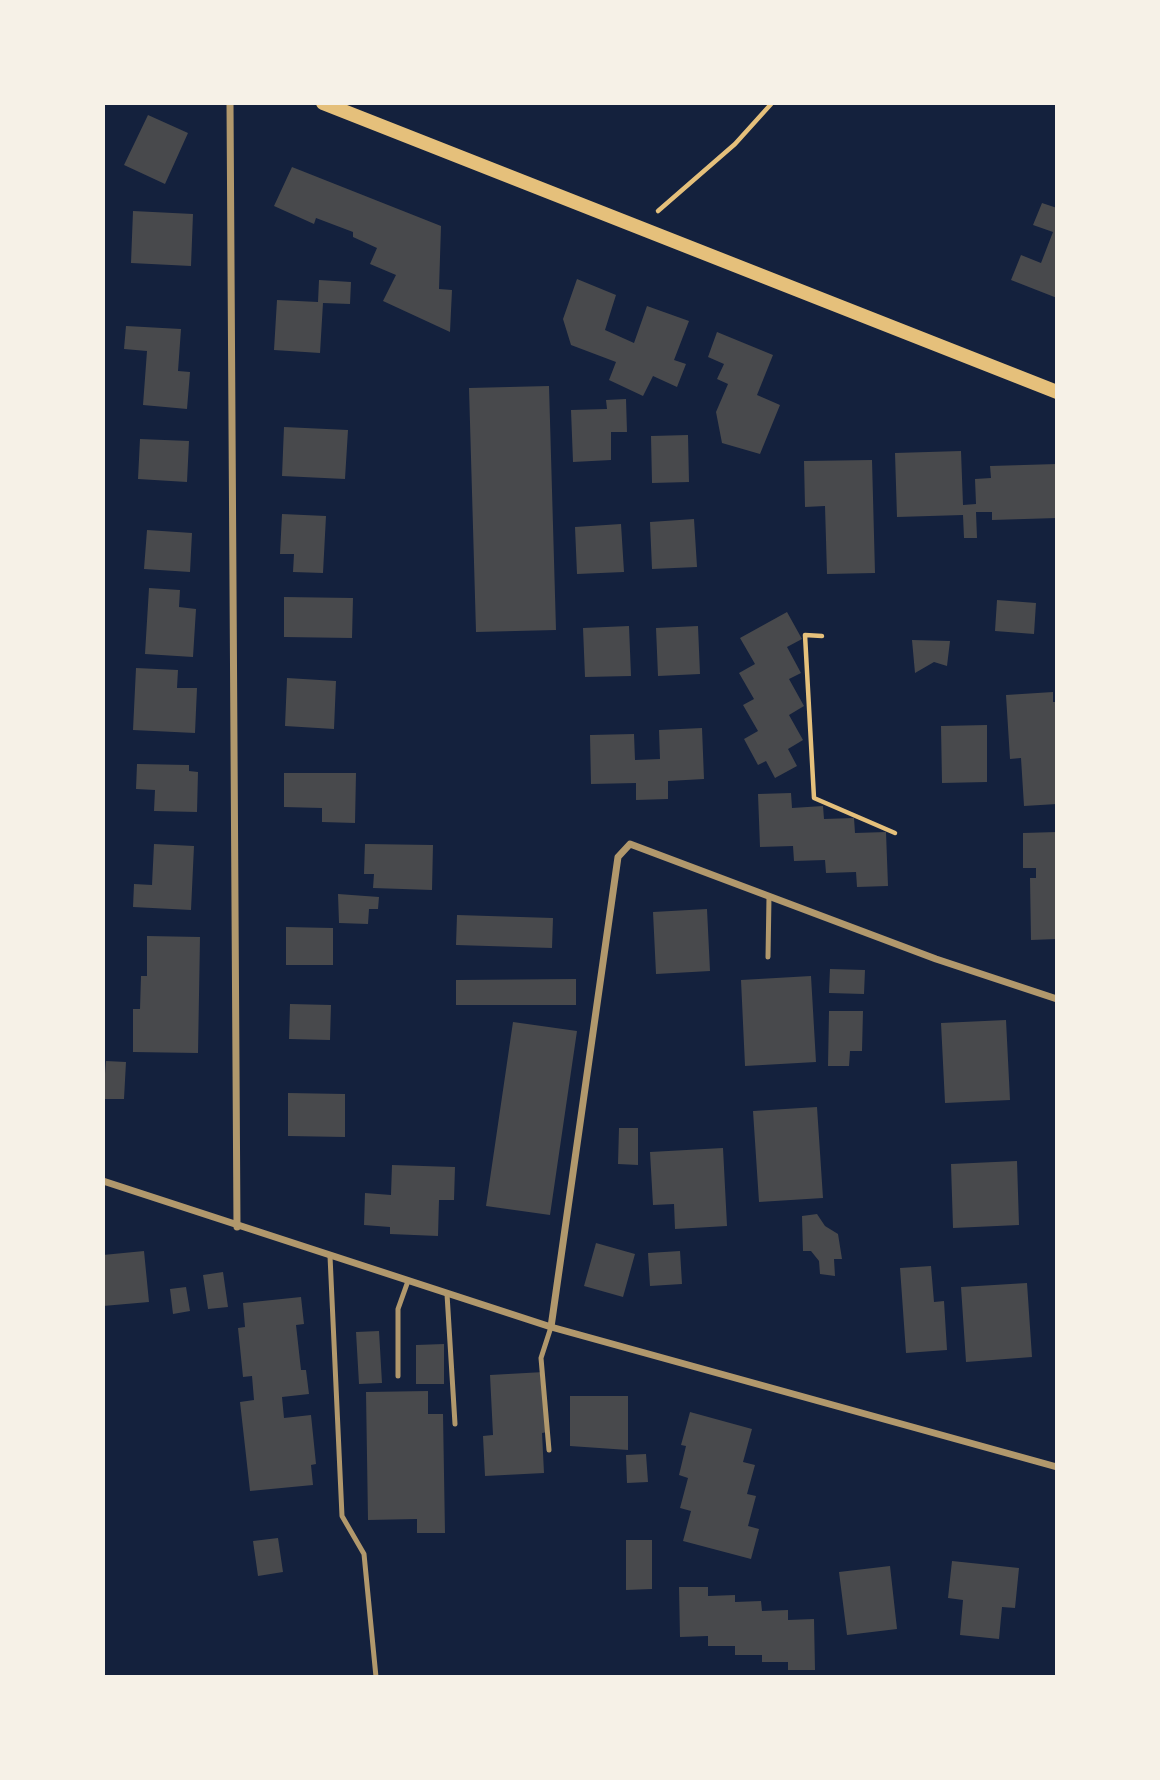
<!DOCTYPE html>
<style>
body{margin:0}
#map{position:relative;width:1160px;height:1780px;overflow:hidden;background:#14213d;font-family:Quicksand,sans-serif}
canvas{display:block}
.frame{position:absolute;inset:0;border:105px solid #f6f1e7;pointer-events:none}
</style>
<div id="map">
<canvas width="1160" height="1780"></canvas>
<div class="frame"></div>
</div>
<script>
const ctx = document.querySelector('canvas').getContext('2d');
ctx.lineJoin = 'round';
function paint(path, color) { ctx.fillStyle = color; ctx.fill(path, 'evenodd'); }
const shape = rows => new Path2D(rows.map(r => 'M' + r).join(''));
function strokePath(path, color, width, dash) { ctx.strokeStyle = color; ctx.lineWidth = width; ctx.lineCap = dash ? 'butt' : 'round'; ctx.setLineDash(dash || []); ctx.stroke(path); }
paint(shape([
 [148,115,188,133,165,184,124,165],
 [292,167,441,226,439,289,452,290,450,332,383,301,396,275,370,264,377,248,353,237,353,232,316,218,314,224,274,206],
 [1042,203,1057,208,1057,298,1011,280,1021,255,1041,263,1053,232,1033,225],
 [133,211,193,214,191,266,131,263],
 [577,279,616,295,605,330,634,343,647,306,689,321,674,360,686,364,677,387,653,376,643,396,609,380,616,362,571,345,563,319],
 [319,280,351,282,350,304,323,303,320,353,274,350,277,300,318,302],
 [126,326,181,329,178,371,190,372,187,409,143,405,147,351,124,349],
 [717,332,773,355,757,395,780,405,760,454,722,443,716,412,728,384,717,379,724,364,708,357],
 [549,386,556,630,476,632,469,388],
 [626,399,627,432,611,432,611,460,573,462,571,410,607,409,606,400],
 [284,427,348,430,345,479,282,476],
 [688,435,689,482,652,483,651,436],
 [140,439,189,441,187,482,138,479],
 [961,451,963,505,976,504,975,479,991,478,990,466,1057,464,1057,518,992,520,992,512,976,512,977,538,964,538,963,515,897,517,895,453],
 [872,460,875,573,827,574,825,506,805,507,804,461],
 [282,514,326,516,323,573,293,572,294,554,280,554],
 [694,519,697,567,652,569,650,522],
 [621,524,624,572,577,574,575,527],
 [147,530,192,533,190,572,144,569],
 [149,588,180,590,179,607,196,609,193,657,145,654],
 [284,597,353,598,352,638,284,637],
 [997,600,1036,603,1034,634,995,631],
 [787,612,802,639,787,647,801,673,789,679,804,706,789,715,803,740,788,749,797,766,775,778,766,761,758,765,744,739,758,731,743,705,754,699,739,673,755,664,740,638],
 [629,626,631,676,585,677,583,628],
 [698,626,700,674,658,676,656,628],
 [912,640,950,641,947,666,934,662,915,673],
 [136,668,178,670,177,688,197,688,195,733,133,730],
 [287,678,336,681,334,729,285,726],
 [1053,692,1053,702,1057,702,1057,804,1024,806,1021,758,1010,759,1006,695],
 [987,725,987,782,942,783,941,726],
 [702,728,704,779,668,781,668,799,636,800,636,783,591,784,590,735,634,734,635,760,660,759,659,730],
 [137,764,189,765,189,771,198,772,197,812,154,811,155,790,136,789],
 [284,773,356,773,355,823,322,822,322,808,284,807],
 [791,793,792,808,823,806,824,819,854,818,855,833,886,832,888,886,857,887,856,872,826,873,825,860,794,861,793,846,760,847,758,794],
 [1057,832,1057,939,1031,940,1030,878,1036,878,1036,868,1023,868,1023,833],
 [154,844,194,846,191,910,133,907,134,884,152,885],
 [365,844,433,845,432,890,373,888,374,874,364,874],
 [338,894,379,897,378,909,369,909,368,924,339,923],
 [707,909,710,971,656,974,653,912],
 [457,915,553,918,552,948,456,945],
 [286,927,333,928,333,965,286,965],
 [147,936,200,937,198,1053,133,1052,133,1009,140,1009,141,976,147,976],
 [830,969,865,970,864,994,829,993],
 [811,976,816,1062,745,1066,741,980],
 [576,979,576,1005,456,1005,456,980],
 [290,1004,331,1005,330,1040,289,1039],
 [829,1011,863,1011,862,1051,850,1051,849,1066,828,1066],
 [1006,1020,1010,1100,945,1103,941,1023],
 [513,1022,577,1031,550,1215,486,1206],
 [106,1061,126,1062,124,1099,103,1099],
 [288,1093,345,1094,345,1137,288,1136],
 [817,1107,823,1198,759,1202,753,1111],
 [619,1128,638,1128,638,1165,618,1164],
 [723,1148,727,1226,675,1229,674,1204,653,1205,650,1152],
 [1017,1161,1019,1225,953,1228,951,1164],
 [392,1165,455,1167,454,1200,439,1200,438,1236,390,1234,390,1227,364,1225,365,1193,391,1195],
 [817,1214,825,1226,838,1234,842,1259,834,1259,835,1276,820,1274,819,1261,811,1251,803,1251,802,1216],
 [596,1243,635,1254,623,1297,584,1286],
 [144,1251,149,1302,103,1306,103,1255],
 [680,1251,682,1284,650,1286,648,1253],
 [931,1266,934,1302,944,1301,947,1350,906,1353,900,1268],
 [223,1272,228,1307,208,1309,203,1275],
 [1027,1283,1032,1357,966,1362,961,1287],
 [186,1287,190,1311,173,1314,170,1289],
 [301,1297,304,1324,296,1325,301,1370,306,1370,309,1394,282,1397,284,1418,311,1415,316,1464,311,1465,313,1485,250,1491,240,1402,254,1400,252,1376,243,1377,238,1328,245,1327,243,1303],
 [379,1331,382,1383,359,1384,356,1332],
 [444,1344,444,1384,416,1384,416,1345],
 [544,1372,548,1432,542,1433,544,1473,485,1476,483,1436,493,1435,490,1375],
 [428,1391,428,1414,443,1414,445,1533,417,1533,417,1519,368,1520,366,1392],
 [570,1396,628,1396,628,1450,570,1446],
 [690,1412,752,1429,743,1462,755,1465,747,1494,756,1496,748,1526,759,1529,751,1559,683,1541,691,1511,680,1508,688,1478,679,1475,686,1446,681,1445],
 [646,1454,648,1482,627,1483,626,1455],
 [278,1538,283,1572,258,1576,253,1541],
 [626,1540,652,1540,652,1589,626,1590],
 [952,1561,1019,1568,1015,1608,1002,1607,999,1639,960,1635,963,1600,948,1598],
 [890,1566,897,1629,847,1635,839,1572],
 [679,1587,708,1587,708,1596,735,1595,735,1602,761,1601,762,1611,788,1610,788,1620,814,1619,815,1670,788,1670,788,1662,762,1662,762,1655,735,1655,735,1646,708,1646,708,1636,680,1637]
]), '#48494c');
strokePath(shape([
 [658,211,735,144,772,103],
 [822,636,805,635,814,798,895,833]
]), '#e5c07b', 4.5);
strokePath(shape([
 [768,957,769,897],
 [330,1256,342,1516,364,1554,376,1677],
 [447,1294,455,1424],
 [398,1376,398,1309,408,1281],
 [549,1450,541,1358,551,1327]
]), '#b1986c', 5);
strokePath(shape([
 [230,103,237,1227],
 [103,1181,551,1327,1057,1467],
 [551,1327,618,857,630,844,936,959,1057,999]
]), '#b1986c', 7);
strokePath(shape([
 [323,103,1057,392]
]), '#e5c07b', 14);
</script>
